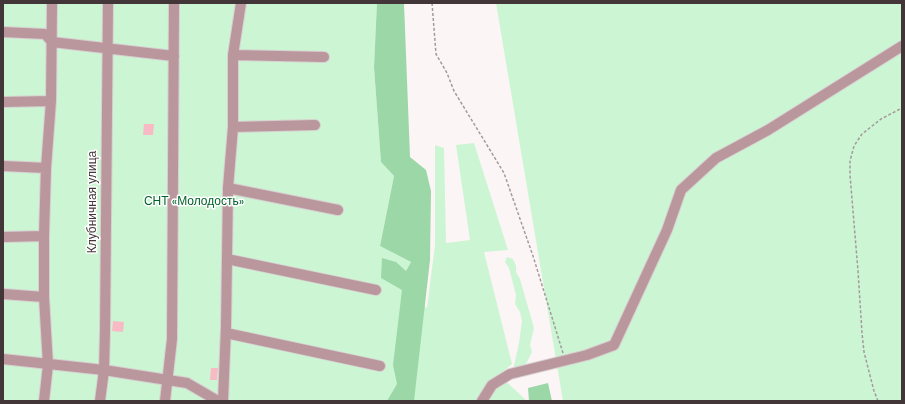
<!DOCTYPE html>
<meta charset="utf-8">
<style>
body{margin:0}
#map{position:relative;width:905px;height:404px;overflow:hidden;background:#fcf5f6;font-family:"DM Sans",sans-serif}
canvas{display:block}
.frame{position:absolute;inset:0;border:4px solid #433638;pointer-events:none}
</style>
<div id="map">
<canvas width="905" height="404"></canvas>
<div class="frame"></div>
</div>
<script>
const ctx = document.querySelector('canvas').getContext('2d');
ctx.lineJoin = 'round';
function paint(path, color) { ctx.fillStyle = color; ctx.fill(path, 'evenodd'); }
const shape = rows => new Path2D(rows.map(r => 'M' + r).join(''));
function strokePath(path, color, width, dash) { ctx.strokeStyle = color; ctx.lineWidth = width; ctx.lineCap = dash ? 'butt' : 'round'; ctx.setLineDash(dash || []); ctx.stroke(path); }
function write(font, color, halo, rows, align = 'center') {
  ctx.font = font + ' "DM Sans",sans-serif'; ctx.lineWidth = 3; ctx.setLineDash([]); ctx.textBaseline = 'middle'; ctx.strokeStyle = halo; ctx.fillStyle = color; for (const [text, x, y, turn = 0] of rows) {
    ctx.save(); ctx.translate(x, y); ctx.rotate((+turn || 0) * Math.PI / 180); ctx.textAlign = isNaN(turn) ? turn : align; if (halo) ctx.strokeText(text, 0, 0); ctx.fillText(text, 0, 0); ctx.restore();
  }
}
paint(shape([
 [3,3,336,3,337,4,337,3,377,3,374,67,381,162,394,176,380,246,411,262,406,271,402,290,415,297,427,308,435,245,435,145,444,148,446,243,470,240,456,145,474,143,508,250,484,252,512,364,499,375,527,401,3,401],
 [496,3,902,3,902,401,563,401],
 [507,257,513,259,516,266,516,272,520,279,534,328,530,345,532,352,527,362,524,367,513,370,519,343,522,321,520,312,515,304,516,295,509,268,505,262]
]), '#ccf5d3');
paint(shape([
 [377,3,404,3,410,157,426,170,431,191,430,260,414,401,387,401,397,384,393,365,402,290,381,278,382,258,396,262,406,271,411,262,380,246,394,176,381,162,374,67],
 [548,383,552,401,529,401,528,388]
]), '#9cd7a7');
paint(shape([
 [144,124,154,124,153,135,143,135],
 [113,321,124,322,123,332,112,331],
 [211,368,218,368,217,380,210,380]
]), '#f8bbc5');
const minor = shape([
 [3,32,45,34,52,42,174,56],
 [233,55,324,57],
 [3,102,51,101],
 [233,127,315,125],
 [3,166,46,168],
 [228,188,338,210],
 [3,237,44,236],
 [227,259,376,290],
 [3,294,44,297],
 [226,333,380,366],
 [3,359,104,370,187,383,218,401],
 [44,401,48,365,44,297,44,236,46,168,51,101,52,3],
 [100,401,104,370,105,331,108,3],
 [165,401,172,339,174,3],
 [223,401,226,327,228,188,233,127,233,55,241,3],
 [482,401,492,385,510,374,587,355,614,345,667,230,681,190,716,158,768,130,902,46]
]);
strokePath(minor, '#d7cfd0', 12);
strokePath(shape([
 [432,3,436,54,447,73,454,91,504,173,533,256,563,353],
 [878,401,874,391,864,352,862,333,858,271,850,175,850,161,854,146,862,134,881,119,902,108]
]), '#a49a9b', 1.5, [3, 2]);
strokePath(minor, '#b9979d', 10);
write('12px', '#433638', '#fff', [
 ["Клубничная улица",93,202,-90]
]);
write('12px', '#006229', '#fff', [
 ["СНТ «Молодость»",194,202]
]);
</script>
